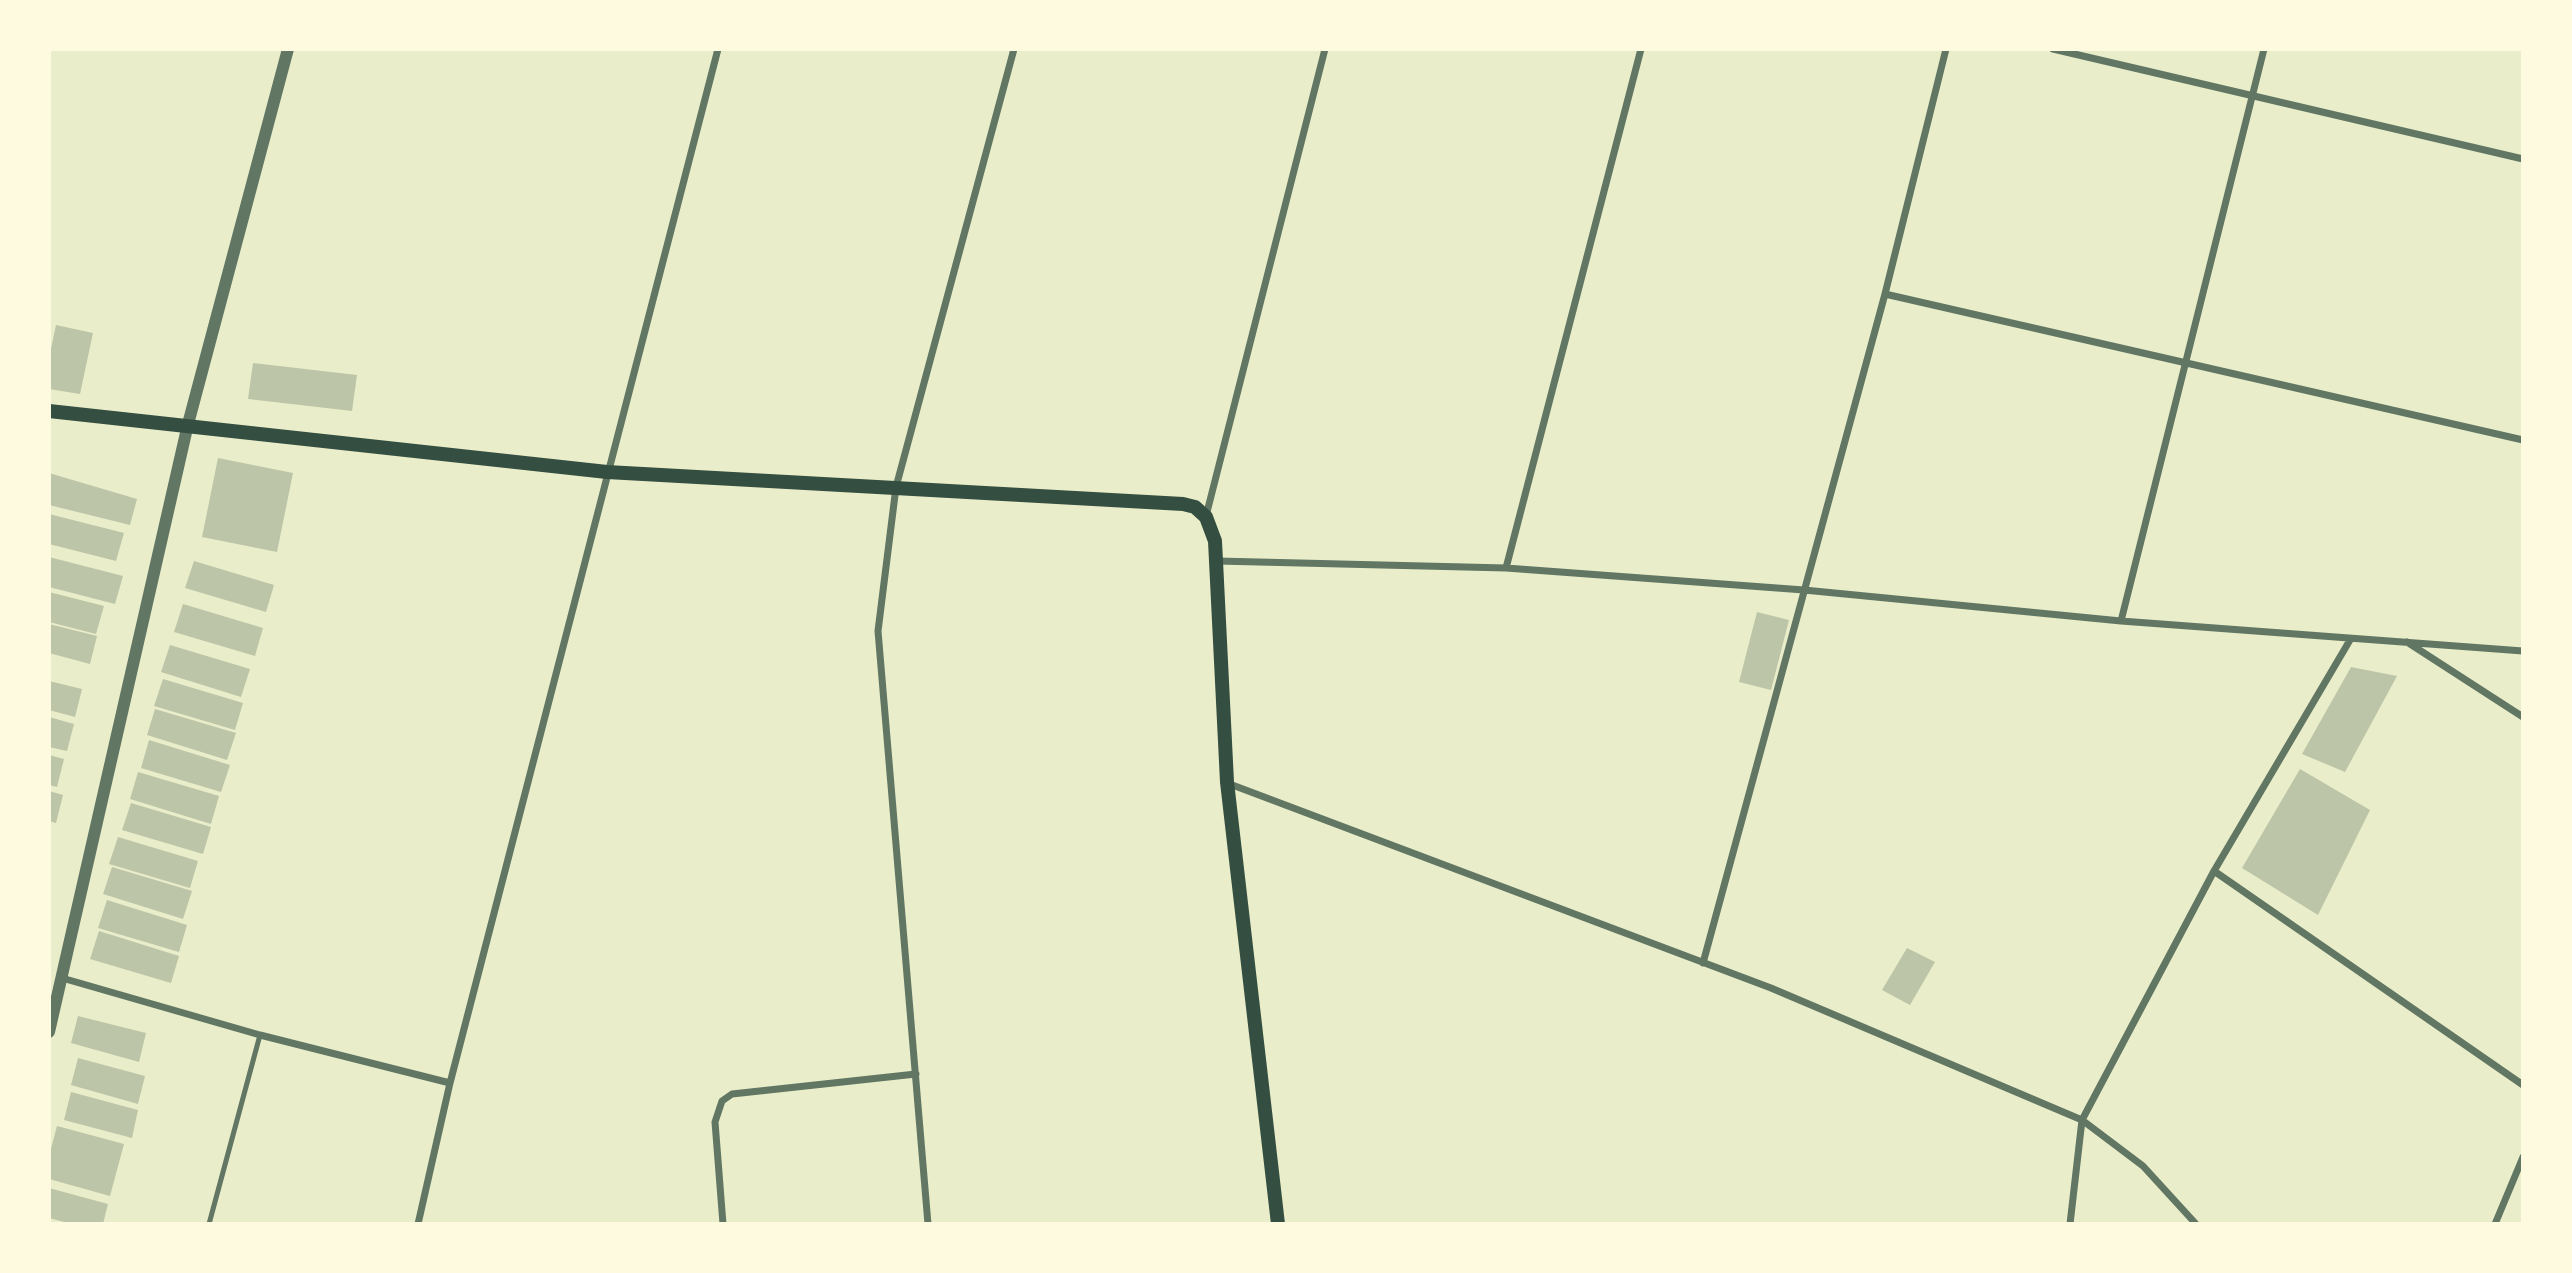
<!DOCTYPE html>
<style>
body{margin:0}
#map{position:relative;width:2572px;height:1273px;overflow:hidden;background:#e9edc9;font-family:"Libre Baskerville",serif}
canvas{display:block}
.frame{position:absolute;inset:0;border:51px solid #fefae0;pointer-events:none}
</style>
<div id="map">
<canvas width="2572" height="1273"></canvas>
<div class="frame"></div>
</div>
<script>
const ctx = document.querySelector('canvas').getContext('2d');
ctx.lineJoin = 'round';
function paint(path, color) { ctx.fillStyle = color; ctx.fill(path, 'evenodd'); }
const shape = rows => new Path2D(rows.map(r => 'M' + r).join(''));
function strokePath(path, color, width, dash) { ctx.strokeStyle = color; ctx.lineWidth = width; ctx.lineCap = dash ? 'butt' : 'round'; ctx.setLineDash(dash || []); ctx.stroke(path); }
paint(shape([
 [56,325,93,333,80,394,49,389,49,358],
 [253,363,357,375,352,411,248,399],
 [218,458,293,473,277,552,202,537],
 [49,473,137,499,130,525,49,505],
 [49,514,124,533,116,561,49,544],
 [49,557,123,576,115,604,49,587],
 [194,561,274,585,266,612,185,588],
 [49,592,104,606,96,634,49,622],
 [183,604,263,628,255,656,174,632],
 [1757,612,1789,620,1771,690,1739,682],
 [49,624,97,636,90,664,49,653],
 [170,645,250,669,241,697,161,672],
 [2351,667,2397,676,2345,772,2302,754],
 [163,679,243,703,235,730,154,706],
 [49,681,82,689,75,717,49,710],
 [155,709,236,733,227,760,147,735],
 [49,717,74,724,67,751,49,747],
 [149,740,230,765,221,792,141,768],
 [49,755,64,759,57,787,49,785],
 [2300,769,2370,810,2318,915,2242,868],
 [138,772,219,796,211,824,130,799],
 [49,791,63,795,56,823,49,821],
 [131,803,211,827,203,854,122,830],
 [118,837,198,861,190,888,109,864],
 [112,867,192,891,183,919,103,894],
 [107,900,187,925,179,952,98,928],
 [99,931,179,956,171,983,90,959],
 [1907,948,1935,962,1910,1005,1882,990],
 [78,1016,146,1033,139,1062,71,1043],
 [78,1058,145,1076,138,1104,71,1085],
 [71,1092,138,1110,132,1138,64,1120],
 [57,1126,124,1144,110,1196,49,1179,49,1156],
 [49,1188,108,1204,103,1224,72,1224,49,1218]
]), '#bcc5a7');
strokePath(shape([
 [209,1224,260,1035]
]), '#617663', 5);
strokePath(shape([
 [2053,49,2523,159],
 [1885,294,2523,440],
 [1206,516,1325,49],
 [1217,561,1506,568,1804,590,2121,621,2523,651],
 [1506,568,1641,49],
 [2121,621,2264,49],
 [2407,642,2523,717],
 [1227,783,1771,988,2082,1120,2143,1166,2196,1224],
 [2214,871,2523,1085],
 [1703,963,1885,294,1946,49],
 [62,978,260,1035,450,1083],
 [418,1224,450,1083,718,49],
 [723,1224,715,1122,722,1101,732,1094,916,1074],
 [928,1224,878,631,896,487,1014,49],
 [2070,1224,2082,1120,2214,871,2350,640],
 [2495,1224,2523,1157]
]), '#617663', 7);
strokePath(shape([
 [49,1032,188,424,288,49]
]), '#617663', 12);
strokePath(shape([
 [49,411,607,472,1183,504,1195,507,1206,517,1215,541,1227,782,1278,1224]
]), '#344e41', 14);
</script>
